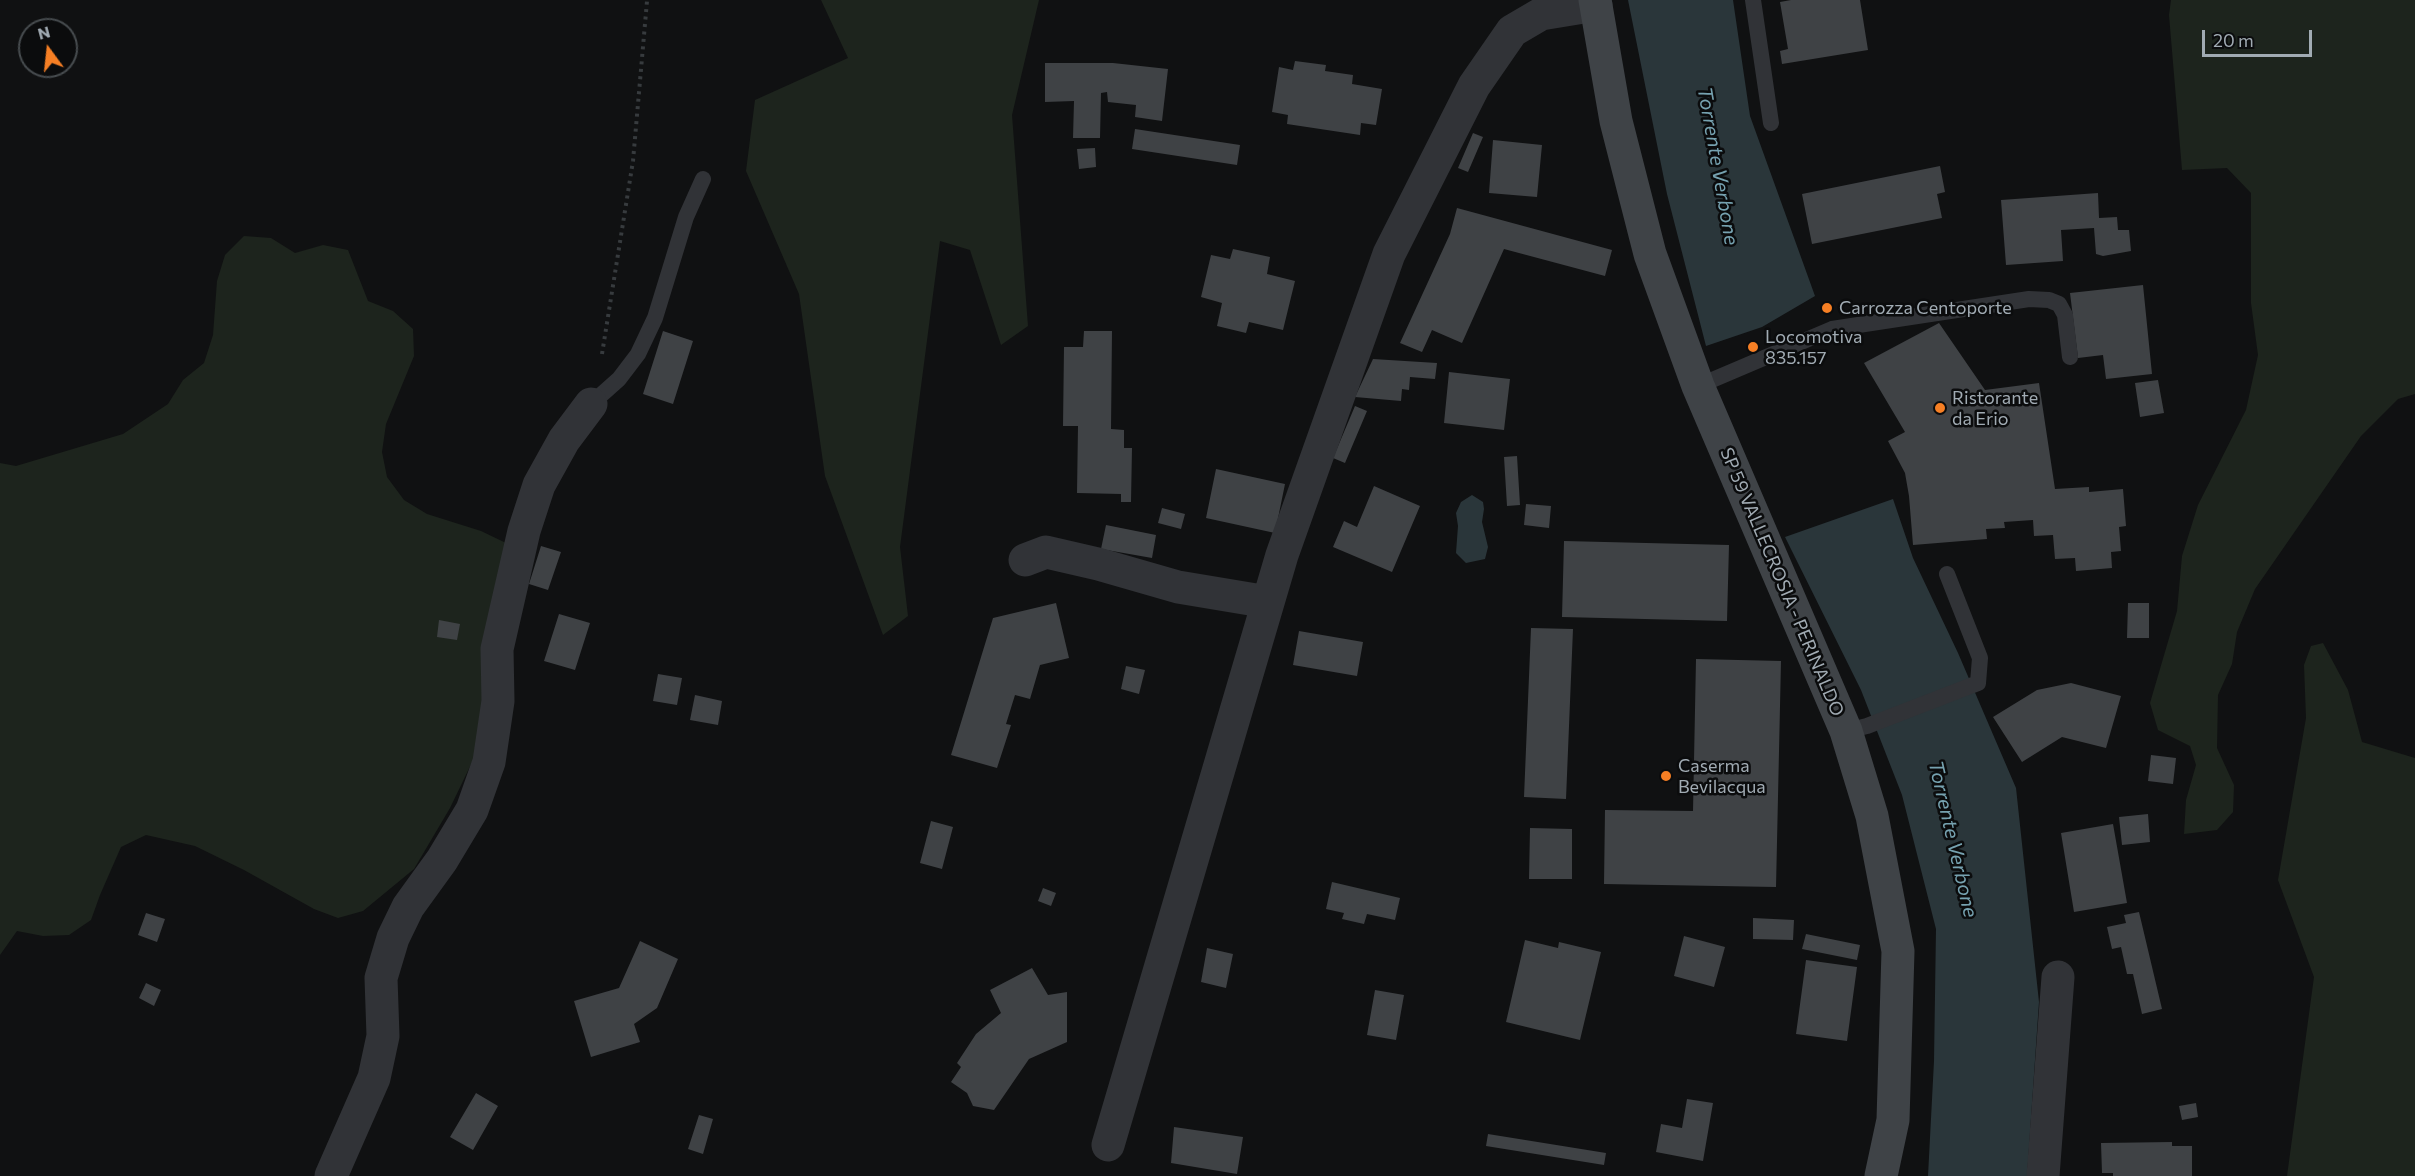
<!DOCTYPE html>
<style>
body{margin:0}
#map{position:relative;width:2415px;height:1176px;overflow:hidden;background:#101112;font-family:Commissioner,sans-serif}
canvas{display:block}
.north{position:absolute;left:18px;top:18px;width:60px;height:60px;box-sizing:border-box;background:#0b0c0d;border:2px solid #474c4f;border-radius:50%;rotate:345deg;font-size:16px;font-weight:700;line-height:24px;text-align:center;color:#a1abb3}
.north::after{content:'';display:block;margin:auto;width:21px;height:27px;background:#f67f24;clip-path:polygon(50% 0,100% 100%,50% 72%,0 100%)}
.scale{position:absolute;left:2202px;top:30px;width:110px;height:27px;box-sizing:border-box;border:3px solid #a1abb3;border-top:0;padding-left:8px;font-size:18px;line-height:21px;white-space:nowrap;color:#a1abb3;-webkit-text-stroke:4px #0b0c0d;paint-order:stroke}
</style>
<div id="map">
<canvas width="2415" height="1176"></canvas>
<div class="north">N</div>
<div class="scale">20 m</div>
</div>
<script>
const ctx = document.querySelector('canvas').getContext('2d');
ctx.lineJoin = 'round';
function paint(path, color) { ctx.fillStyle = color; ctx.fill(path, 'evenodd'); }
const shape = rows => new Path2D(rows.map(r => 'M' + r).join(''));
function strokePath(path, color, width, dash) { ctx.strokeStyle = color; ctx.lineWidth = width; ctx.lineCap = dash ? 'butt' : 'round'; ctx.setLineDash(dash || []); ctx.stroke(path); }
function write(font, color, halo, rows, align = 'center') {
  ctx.font = font + ' Commissioner,sans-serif'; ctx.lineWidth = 5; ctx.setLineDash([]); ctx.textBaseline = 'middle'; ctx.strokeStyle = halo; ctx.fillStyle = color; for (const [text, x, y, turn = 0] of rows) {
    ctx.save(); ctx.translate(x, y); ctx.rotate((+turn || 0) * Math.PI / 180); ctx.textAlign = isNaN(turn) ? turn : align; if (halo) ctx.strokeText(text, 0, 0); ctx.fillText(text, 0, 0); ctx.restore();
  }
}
paint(shape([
 [821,0,1039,0,1012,115,1028,326,1001,345,970,250,940,241,900,547,908,616,883,635,825,476,799,294,746,171,755,100,848,58],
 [2171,0,2415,0,2415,394,2398,399,2361,436,2255,589,2237,632,2232,664,2218,695,2217,748,2234,785,2233,812,2217,830,2184,834,2186,800,2196,765,2190,746,2158,730,2150,703,2177,611,2182,556,2198,505,2246,410,2258,355,2251,303,2251,193,2227,168,2182,170,2169,15],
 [244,236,271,238,295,253,323,245,348,250,368,301,393,311,413,329,414,356,386,424,382,452,387,477,404,500,427,514,481,531,506,543,476,754,450,808,414,869,363,911,338,918,314,909,244,870,195,846,146,835,121,847,100,895,91,920,69,935,43,936,17,931,0,955,0,463,16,466,123,434,168,404,183,380,204,363,213,335,217,281,225,255],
 [2323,643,2348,690,2362,742,2415,758,2415,1176,2287,1176,2314,977,2278,880,2306,718,2304,665,2311,646]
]), '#1d241d');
paint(shape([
 [1628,0,1733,0,1750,116,1815,296,1762,327,1706,346,1667,194],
 [1472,495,1483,502,1484,509,1482,522,1488,547,1485,559,1466,563,1456,553,1458,526,1456,513,1461,502],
 [1893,499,1913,558,1958,653,2016,788,2039,1002,2027,1176,1928,1176,1934,1061,1936,929,1902,795,1861,690,1785,537]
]), '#2a363a');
paint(shape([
 [1791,0,1860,0,1868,50,1782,64,1780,51,1788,49,1780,2],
 [1295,61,1326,65,1325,71,1353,75,1352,84,1382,89,1376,125,1361,123,1360,135,1287,124,1288,115,1272,112,1279,67,1293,70],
 [1045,63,1113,63,1168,69,1162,121,1135,117,1136,105,1108,102,1107,92,1101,93,1100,138,1073,138,1074,101,1045,102],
 [1135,129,1240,145,1237,165,1132,149],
 [1473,133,1483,137,1468,172,1458,168],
 [1493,140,1542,145,1537,197,1489,193],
 [1095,148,1096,167,1079,169,1077,149],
 [1940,166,1945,192,1937,194,1942,218,1812,244,1802,194],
 [2098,193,2099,218,2117,217,2118,230,2129,230,2131,251,2103,256,2096,254,2094,228,2061,230,2063,261,2006,265,2001,200],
 [1457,208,1612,250,1605,276,1504,249,1462,343,1432,330,1422,352,1400,343,1450,234],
 [1233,249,1270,257,1267,274,1295,281,1283,330,1249,322,1246,333,1217,326,1222,303,1201,297,1211,255,1230,259],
 [2143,285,2152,374,2106,379,2103,355,2078,358,2070,293],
 [1939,323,1985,390,2039,383,2055,489,2089,487,2089,492,2123,489,2126,526,2119,527,2121,551,2111,552,2112,568,2076,571,2075,558,2055,559,2053,535,2034,536,2033,520,2004,522,2005,528,1986,529,1987,539,1913,545,1909,496,1905,473,1888,441,1905,432,1864,363],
 [663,331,693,341,673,404,643,394],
 [1084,331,1112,331,1111,429,1124,430,1124,448,1132,448,1131,502,1121,502,1121,494,1077,493,1078,426,1063,426,1064,347,1083,347],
 [1373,359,1437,363,1435,379,1410,377,1409,390,1402,389,1401,401,1355,397],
 [1449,372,1510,379,1504,430,1444,423],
 [2158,380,2164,413,2140,417,2135,383],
 [1355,406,1367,411,1345,463,1333,458],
 [1517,456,1520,505,1507,506,1504,457],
 [1216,469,1285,484,1275,533,1206,518],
 [1374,486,1420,506,1392,572,1333,547,1344,521,1357,527],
 [1526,504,1551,506,1549,528,1524,525],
 [1162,508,1185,514,1181,529,1158,523],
 [1106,525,1156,535,1152,558,1101,549],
 [1564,541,1729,545,1727,621,1562,617],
 [541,546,561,552,548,590,529,584],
 [1056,603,1069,658,1040,665,1030,699,1015,695,1006,724,1011,725,997,768,951,755,993,618],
 [2128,603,2149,603,2149,638,2127,638],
 [559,614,590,623,575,670,544,661],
 [439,620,460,624,457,640,437,637],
 [1531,628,1573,629,1566,799,1524,797],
 [1299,631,1363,642,1357,676,1293,665],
 [1696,659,1781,661,1776,887,1604,884,1605,810,1693,811],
 [1126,666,1145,670,1139,694,1121,689],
 [658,674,682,678,677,705,653,701],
 [2071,683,2121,696,2106,748,2062,737,2022,762,1993,717,2037,690],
 [695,695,722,701,718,725,690,720],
 [2151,755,2176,758,2173,784,2148,781],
 [2148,814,2150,842,2122,845,2119,817],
 [931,821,953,827,942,869,920,863],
 [2113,824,2127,903,2074,912,2061,833],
 [1530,828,1572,829,1572,879,1529,879],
 [1332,882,1400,898,1395,920,1367,914,1364,924,1342,919,1344,913,1326,909],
 [1043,888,1056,893,1051,906,1038,901],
 [2139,912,2162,1009,2142,1014,2133,974,2127,974,2121,947,2112,949,2107,927,2126,923,2124,915],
 [146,913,165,919,157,942,138,935],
 [1753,918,1794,920,1793,940,1753,939],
 [1806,934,1860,945,1857,960,1802,949],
 [1684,936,1725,947,1714,987,1674,976],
 [1525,940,1558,948,1559,942,1601,952,1580,1040,1506,1022],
 [640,941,678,959,657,1008,634,1024,640,1042,591,1057,574,1001,619,988],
 [1207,948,1233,954,1226,988,1201,982],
 [1806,960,1857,967,1847,1041,1796,1034],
 [1032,968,1048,995,1067,992,1067,1042,1029,1059,994,1110,973,1106,967,1093,951,1082,961,1067,957,1063,976,1034,1001,1013,990,990],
 [146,983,161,990,154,1006,139,998],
 [1375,990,1404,995,1396,1040,1367,1035],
 [476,1093,498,1106,473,1150,450,1137],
 [1687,1099,1713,1103,1703,1161,1656,1152,1661,1124,1682,1128],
 [2196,1103,2198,1117,2182,1120,2179,1106],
 [699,1115,713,1119,703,1154,688,1149],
 [1174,1127,1243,1137,1237,1174,1171,1163],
 [1488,1134,1606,1153,1604,1165,1486,1146],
 [2172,1142,2172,1146,2192,1146,2192,1176,2113,1176,2113,1173,2102,1173,2101,1143]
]), '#3f4245');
strokePath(shape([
 [602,354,633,161,647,1]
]), '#373b3e', 4, [3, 4.5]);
strokePath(shape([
 [1753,0,1771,123],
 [1698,386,1832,329,2029,299,2049,300,2059,304,2065,315,2070,357],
 [591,404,619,379,638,354,655,318,686,217,703,179],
 [1846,731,1867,726,1978,683,1980,658,1947,574]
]), '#313337', 16);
strokePath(shape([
 [1025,560,1046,552,1098,564,1178,587,1268,602],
 [1108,1145,1282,555,1389,254,1474,86,1512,31,1541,14,1596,5],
 [331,1176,374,1078,383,1036,381,978,393,938,408,907,442,860,472,810,489,762,498,701,497,649,524,531,539,485,564,440,591,404],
 [2043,1176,2058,977]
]), '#313337', 33);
strokePath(shape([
 [1595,0,1616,121,1650,254,1698,386,1846,731,1872,816,1898,951,1893,1120,1881,1176]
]), '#3f4347', 33);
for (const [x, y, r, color] of [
 [1827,308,6,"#f67f24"],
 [1753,347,6,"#f67f24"],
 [1940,408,6,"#f67f24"],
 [1666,776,6,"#f67f24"]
]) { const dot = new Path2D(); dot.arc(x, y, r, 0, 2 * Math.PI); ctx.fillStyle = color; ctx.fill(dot); strokePath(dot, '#0b0c0d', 2); }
write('18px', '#a1abb3', '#0b0c0d', [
 ["Carrozza Centoporte",1839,308],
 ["Locomotiva",1765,337],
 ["835.157",1765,358],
 ["Ristorante",1952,398],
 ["da Erio",1952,419],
 ["Caserma",1678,766],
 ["Bevilacqua",1678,787]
], 'left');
write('18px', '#a1abb3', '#0b0c0d', [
 ["SP 59 VALLECROSIA - PERINALDO",1782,582,67]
]);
write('italic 20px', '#76a2b0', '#0b0c0d', [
 ["Torrente Verbone",1718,166,80],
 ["Torrente Verbone",1953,839,77]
]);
</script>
